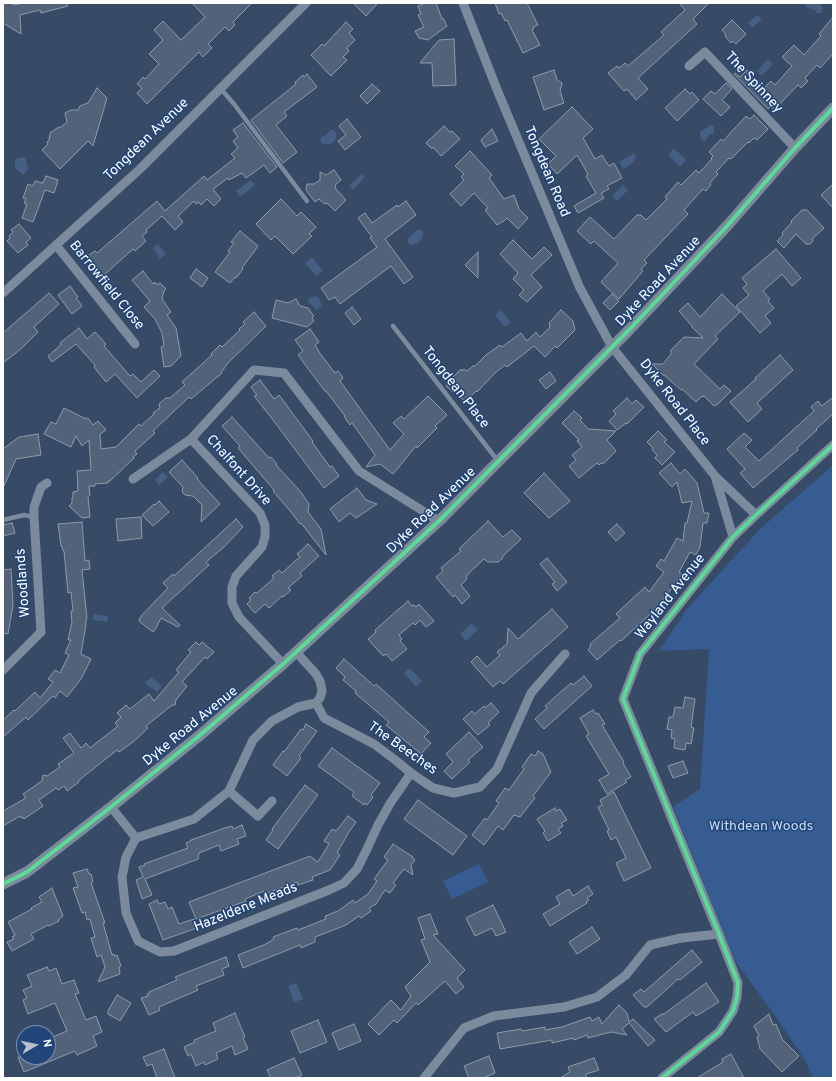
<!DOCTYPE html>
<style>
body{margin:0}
#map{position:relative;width:836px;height:1081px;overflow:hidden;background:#374a66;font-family:Overpass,sans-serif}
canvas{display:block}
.frame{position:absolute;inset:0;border:4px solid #fff;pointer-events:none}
.north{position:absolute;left:16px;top:1025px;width:40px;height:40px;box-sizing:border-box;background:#23467a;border:1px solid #7b90af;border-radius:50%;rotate:81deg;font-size:11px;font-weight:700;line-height:16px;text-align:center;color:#fff}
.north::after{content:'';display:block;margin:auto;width:14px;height:18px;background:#b9c0c9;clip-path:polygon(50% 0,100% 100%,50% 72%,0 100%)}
</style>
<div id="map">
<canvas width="836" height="1081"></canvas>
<div class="frame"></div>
<div class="north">N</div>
</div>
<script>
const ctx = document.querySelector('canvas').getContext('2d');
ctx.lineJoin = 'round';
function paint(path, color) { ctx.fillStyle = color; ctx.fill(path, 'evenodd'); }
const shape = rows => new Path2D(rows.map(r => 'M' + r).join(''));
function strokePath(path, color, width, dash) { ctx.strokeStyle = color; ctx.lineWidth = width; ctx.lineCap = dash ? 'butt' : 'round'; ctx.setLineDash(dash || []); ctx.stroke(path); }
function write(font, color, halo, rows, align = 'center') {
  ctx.font = font + ' Overpass,sans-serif'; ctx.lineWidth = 3; ctx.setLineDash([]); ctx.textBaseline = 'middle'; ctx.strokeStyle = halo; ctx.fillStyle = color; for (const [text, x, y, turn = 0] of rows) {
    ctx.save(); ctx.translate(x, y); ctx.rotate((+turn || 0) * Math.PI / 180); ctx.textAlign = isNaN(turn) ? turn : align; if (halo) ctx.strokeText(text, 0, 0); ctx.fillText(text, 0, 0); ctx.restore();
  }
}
paint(shape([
 [833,465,833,1078,813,1078,806,1062,774,1014,735,961,673,807,700,789,709,649,659,651,687,609,760,529],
 [479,864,488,882,452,899,443,881]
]), '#365c91');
paint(shape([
 [806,3,819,3,823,8,821,13,816,13,815,10,806,7],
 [757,15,762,19,752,28,748,23],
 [768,59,773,64,762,76,757,71],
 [710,125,714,126,714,133,709,135,705,141,703,141,700,139,700,132],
 [330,130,334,130,337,134,335,141,330,144,322,144,320,139,321,137,326,135],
 [674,148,686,160,680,167,668,155],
 [634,153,636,158,630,165,623,169,619,162],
 [22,157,25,158,27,163,28,169,27,170,26,172,23,175,17,170,15,166,15,162,16,159],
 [362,174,365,177,353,190,349,186],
 [251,180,255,185,240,197,236,191],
 [623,185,628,190,617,201,612,196],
 [416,230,421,230,423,232,423,237,417,244,411,245,408,243,408,239],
 [158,244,166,254,160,259,153,248],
 [312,257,323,271,316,276,305,263],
 [315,296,319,298,322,306,316,310,309,302,308,300,309,298],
 [501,310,511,322,505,327,495,315],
 [163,472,168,477,159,485,155,480],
 [94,614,108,616,107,622,93,620],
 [472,623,478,630,466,641,460,634],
 [410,668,422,681,416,687,404,673],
 [151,677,162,686,157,692,145,683],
 [296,983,303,999,294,1002,288,986]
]), '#455e83');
const building = shape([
 [3,3,11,3,14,5,23,3,67,3,68,6,41,13,40,10,20,15,21,34,3,23,3,3],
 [192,3,252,3,233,22,235,25,229,31,225,27,208,44,212,48,203,57,199,52,147,104,137,93,142,88,137,84,143,77,145,79,159,64,149,54,163,40,154,30,163,21,181,40,205,17,192,3],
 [353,3,378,3,366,16,353,3],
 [425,3,436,3,442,19,443,18,447,26,428,40,419,38,415,31,424,27,418,15,421,14,418,6,425,3],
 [495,3,527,3,538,25,533,27,534,28,532,30,540,45,523,53,507,20,505,21,501,13,499,14,495,3],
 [679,3,709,3,693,19,697,24,638,78,648,89,636,100,627,89,624,91,608,73,617,66,619,68,625,63,628,66,664,35,661,32,685,10,679,3],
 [833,17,833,54,820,68,817,65,805,78,808,81,801,88,798,85,774,110,771,106,768,109,734,74,735,73,740,77,747,70,764,88,771,81,775,85,792,66,782,57,794,45,804,55,821,36,819,34,833,17],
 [732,20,746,34,736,44,733,41,731,43,725,36,726,35,722,30,732,20],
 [346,22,353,29,349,33,355,40,347,48,349,51,343,57,347,60,331,76,311,55,322,44,324,46,346,22],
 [454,39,456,85,433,86,432,63,420,63,439,40,454,39],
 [554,70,557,80,562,83,560,91,564,103,544,110,533,77,554,70],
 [307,74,317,87,284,112,287,116,276,125,297,152,283,163,251,120,296,84,295,82,303,75,304,77,307,74],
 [726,83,732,89,722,100,730,107,721,116,703,99,711,91,715,94,726,83],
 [372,84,380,91,367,104,360,96,372,84],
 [97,88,107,98,93,146,88,141,60,169,42,150,48,144,47,142,49,140,50,133,57,128,61,127,67,122,65,113,71,110,78,110,80,106,88,103,97,88],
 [685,89,690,94,692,92,699,100,677,121,665,108,685,89],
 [572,107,593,129,583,138,595,159,602,155,609,166,614,163,622,178,607,186,609,189,601,193,604,198,578,213,574,206,596,193,586,176,588,174,577,155,557,174,548,164,556,156,539,139,572,107],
 [754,115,768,129,757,140,754,138,749,143,748,142,731,159,729,158,716,172,718,174,710,183,711,185,706,191,703,189,684,210,688,214,644,260,647,263,641,269,643,271,619,299,601,282,618,263,594,241,591,244,577,231,590,217,614,239,637,215,641,215,646,220,667,199,665,197,678,182,681,185,696,170,699,173,712,159,711,158,713,156,709,152,721,139,723,141,746,116,750,119,754,115],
 [347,119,361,137,345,150,338,141,346,135,339,126,347,119],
 [243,123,277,167,270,173,264,165,246,178,242,173,229,180,228,178,213,189,221,199,214,206,207,199,201,205,199,202,196,204,194,201,178,216,183,222,175,230,162,216,146,230,147,232,142,236,146,241,135,251,133,249,103,276,102,274,100,276,86,257,95,251,97,253,157,201,165,211,204,176,207,180,235,158,231,154,238,148,233,141,238,137,233,130,243,123],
 [444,126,450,132,452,131,460,139,441,156,434,148,431,148,426,143,444,126],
 [492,129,498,141,485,147,481,140,492,129],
 [470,151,492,175,489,178,504,199,514,195,519,209,528,218,518,229,507,218,503,222,503,221,497,225,485,210,488,208,474,193,461,206,450,194,464,180,461,177,464,174,455,166,470,151],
 [334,170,341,180,335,185,336,187,335,188,346,200,335,211,327,203,325,204,319,199,315,202,306,190,307,184,314,184,320,180,320,172,326,175,334,170],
 [46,176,58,180,54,193,45,190,33,222,22,218,27,204,24,203,26,199,23,198,28,184,33,186,35,181,43,183,46,176],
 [833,184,833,208,821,195,833,184],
 [281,199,297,216,301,212,316,227,309,234,312,236,293,254,275,236,271,240,256,224,281,199],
 [406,201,416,215,385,239,413,277,404,284,391,266,340,304,335,297,329,300,321,288,377,247,370,238,372,237,358,218,365,213,372,223,397,205,398,207,406,201],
 [802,210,807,210,824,228,812,239,813,241,810,244,806,244,796,234,784,248,777,241,783,235,782,233,792,222,791,221,802,210],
 [19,224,31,238,26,242,28,245,18,253,7,241,10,238,9,236,13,232,11,230,19,224],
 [240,231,258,246,242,268,243,269,236,278,235,277,230,283,215,272,230,252,228,251,234,243,231,242,240,231],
 [513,240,532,259,544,247,552,255,531,275,542,287,527,302,519,295,524,290,513,279,518,273,500,254,513,240],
 [776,249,801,278,792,286,782,274,763,291,770,299,768,301,774,308,765,316,771,323,760,333,736,306,749,295,743,288,747,284,742,278,776,249],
 [478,252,478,278,465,265,478,252],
 [196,269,208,278,202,287,190,278,196,269],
 [143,271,153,284,155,282,157,285,160,283,166,289,163,292,164,294,162,296,163,298,162,299,171,312,167,315,176,328,181,356,171,366,164,367,161,347,164,346,162,333,155,319,144,307,150,301,132,280,143,271],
 [70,286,78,297,76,298,82,306,72,314,58,295,70,286],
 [49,293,59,304,34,327,38,332,22,348,3,363,3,333,49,293],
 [612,294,619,301,610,310,603,303,612,294],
 [722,294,740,312,715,336,718,339,694,364,720,389,724,385,731,391,718,404,714,406,704,396,703,397,702,396,696,402,682,389,681,390,664,375,664,376,652,364,663,364,671,354,671,350,684,337,703,338,692,327,692,326,679,311,688,303,700,317,722,294],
 [296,299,300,306,308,308,314,316,312,318,314,321,307,327,272,318,276,300,288,303,296,299],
 [352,307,361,319,354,325,345,313,352,307],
 [561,310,573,321,575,330,557,348,555,346,545,357,534,346,507,367,505,365,495,373,477,392,476,391,465,402,455,391,453,392,446,386,448,384,447,383,461,369,462,371,464,369,467,371,473,366,475,366,486,355,500,345,502,347,521,333,527,341,536,332,540,337,550,327,549,323,561,310],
 [254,312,266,326,227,364,227,365,221,372,222,373,191,399,189,397,153,431,155,433,135,451,137,454,133,457,134,458,110,481,108,481,108,483,95,484,95,486,89,486,90,495,88,497,90,517,82,518,69,506,72,503,72,498,73,498,73,492,78,491,77,471,91,470,89,440,82,446,76,436,71,447,44,434,51,422,56,424,64,408,86,419,88,418,93,425,98,421,106,430,100,434,101,449,116,447,139,424,141,426,154,414,153,413,160,408,159,404,166,398,170,398,185,385,182,382,212,355,211,354,220,345,222,347,240,330,239,329,245,324,243,322,254,312],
 [79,328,87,339,95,332,106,344,104,346,130,376,133,374,141,382,154,370,160,376,137,398,115,374,106,382,94,367,95,365,76,344,52,362,48,356,61,345,60,343,79,328],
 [310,329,319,342,315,345,319,352,335,373,338,371,343,378,340,381,390,450,404,434,393,423,401,416,404,419,428,396,447,415,435,426,437,428,417,448,416,446,393,474,380,464,366,467,375,455,352,423,350,425,344,416,345,416,326,391,325,391,312,374,298,355,303,351,295,340,310,329],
 [780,355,793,370,757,403,762,409,748,422,730,402,756,379,755,378,780,355],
 [550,372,556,381,546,389,539,380,550,372],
 [260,380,274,399,279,395,313,441,312,442,317,449,330,467,332,466,339,476,324,488,270,416,254,396,257,395,251,387,260,380],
 [833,397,833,414,816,429,817,430,797,448,798,450,753,488,740,473,745,469,727,449,744,433,752,440,745,447,759,461,814,411,811,407,818,401,822,406,833,397],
 [627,398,632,404,636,400,644,407,627,424,626,423,617,430,609,421,616,414,613,411,627,398],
 [574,411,582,418,580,420,588,429,616,431,607,440,616,451,603,464,601,463,599,465,597,463,579,478,569,466,576,460,572,455,582,447,577,441,579,440,562,423,574,411],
 [232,417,269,458,271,457,277,464,276,465,300,491,309,504,308,512,321,529,326,555,301,523,300,524,291,512,273,491,274,490,238,448,240,446,222,426,232,417],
 [658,431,667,440,664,442,675,452,662,465,655,458,657,455,652,450,653,448,647,442,658,431],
 [38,434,41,455,16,459,3,488,3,449,19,437,38,434],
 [182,460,198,478,197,479,220,504,201,522,202,505,193,496,185,495,182,492,183,487,169,472,182,460],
 [671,463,680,474,685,469,697,483,704,513,709,513,707,523,703,523,700,547,696,555,690,552,679,572,682,574,658,607,621,641,620,640,597,660,588,650,591,646,590,644,620,618,616,614,645,587,649,592,664,572,656,566,661,559,664,561,677,538,683,541,685,523,687,523,692,501,682,503,677,482,672,487,659,473,671,463],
 [544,473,570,501,549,518,524,493,544,473],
 [357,488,366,500,377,504,356,518,350,513,339,522,330,509,357,488],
 [159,501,169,512,153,526,142,515,154,504,155,505,159,501],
 [141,517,142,538,118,541,116,519,141,517],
 [236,519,243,527,224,547,206,562,209,565,162,608,180,625,178,627,161,618,156,628,153,632,140,622,139,620,142,615,168,588,163,583,173,574,174,576,236,519],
 [488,521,503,537,512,530,521,539,502,557,503,558,498,562,488,562,484,559,469,573,466,577,467,579,461,585,470,596,462,604,455,595,453,597,436,577,443,571,441,568,461,551,459,549,488,521],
 [82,522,85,561,89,560,90,569,82,570,87,619,86,619,86,624,81,654,91,659,81,679,67,697,60,691,55,698,53,696,28,720,26,717,3,737,3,720,14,710,15,711,35,692,40,698,53,682,48,679,55,670,60,673,69,655,65,653,71,640,68,640,72,622,71,611,73,611,71,592,68,593,64,551,63,551,62,546,61,546,58,524,82,522],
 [12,523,15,533,3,536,3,525,12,523],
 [617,524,625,533,616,541,608,532,617,524],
 [308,544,319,556,300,573,302,576,288,588,291,590,283,597,282,596,269,608,265,604,255,613,247,604,251,600,249,598,255,592,257,593,274,578,272,576,279,570,282,573,295,561,300,557,297,554,308,544],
 [547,558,567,582,557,591,552,584,555,582,540,564,547,558],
 [11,569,13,605,8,634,3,633,3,570,11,569],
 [408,601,412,606,414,605,416,607,419,604,434,621,426,627,420,620,415,625,413,623,399,635,402,639,400,641,407,649,392,661,386,654,383,656,368,639,376,632,375,630,408,601],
 [552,609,568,627,503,684,500,681,493,687,471,662,477,656,487,667,500,655,497,652,507,644,508,628,518,639,552,609],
 [196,642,199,645,202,642,214,652,207,659,205,657,182,682,187,686,176,700,175,705,172,705,146,726,148,728,133,742,119,752,117,750,78,781,79,782,67,791,64,786,58,790,56,788,39,800,43,806,24,819,23,817,21,818,20,816,3,826,3,811,26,798,23,794,42,781,43,775,47,776,60,767,58,764,74,753,63,738,70,733,81,748,86,743,90,748,118,726,115,723,121,717,117,713,126,705,130,709,149,694,154,701,179,672,176,670,191,652,188,650,196,642],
 [344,659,374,686,376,684,429,732,424,737,431,743,421,754,386,725,389,722,355,693,356,691,343,680,345,677,336,668,344,659],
 [584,676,592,686,544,729,535,719,547,708,545,706,556,696,571,683,573,685,584,676],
 [685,697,695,699,691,727,694,728,691,744,686,743,685,750,674,748,675,739,671,738,672,730,667,729,669,717,673,717,675,707,683,708,685,697],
 [491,703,499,712,488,723,490,725,478,735,463,719,472,711,475,714,484,706,485,708,491,703],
 [593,710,596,714,598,713,605,724,602,725,624,762,623,763,631,777,625,780,627,782,607,794,599,780,609,774,586,736,589,734,580,718,593,710],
 [306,724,317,731,299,756,301,758,287,776,273,765,283,751,284,752,301,729,303,730,306,724],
 [469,732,483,747,468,760,470,762,452,779,444,771,453,762,446,754,469,732],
 [332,748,380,783,371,795,373,797,367,805,365,803,364,805,352,796,354,792,318,766,332,748],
 [538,751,543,754,551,772,533,796,535,798,520,817,514,815,503,830,498,826,484,845,472,835,485,818,487,820,499,803,496,801,505,788,509,790,524,769,522,767,531,754,535,756,538,751],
 [683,761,688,773,673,778,668,766,683,761],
 [305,785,318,795,278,849,266,840,273,830,272,829,305,785],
 [614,792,651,868,624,881,616,863,626,858,616,837,611,840,607,831,609,830,598,807,602,805,600,800,614,792],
 [418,800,467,836,453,855,404,819,418,800],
 [555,808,556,811,560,809,567,820,561,823,563,826,558,829,561,833,548,841,543,833,545,831,537,819,555,808],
 [348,816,356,822,349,832,337,853,340,855,330,870,312,877,313,880,298,885,297,882,265,894,264,891,245,899,246,901,196,919,189,902,310,856,318,862,329,844,324,841,332,829,336,831,348,816],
 [242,825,246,836,237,839,239,844,221,851,219,845,199,853,198,859,145,879,152,895,142,899,136,880,143,877,139,867,145,865,144,864,188,848,186,843,191,841,191,840,225,828,232,826,233,829,242,825],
 [393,844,413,857,412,858,415,860,411,865,413,875,404,869,393,883,396,885,390,893,385,890,376,904,369,908,371,911,361,918,359,916,346,925,315,937,315,942,301,948,300,945,243,968,238,955,264,945,274,939,273,937,297,928,298,930,326,919,325,916,338,911,353,900,355,903,368,894,377,881,374,879,388,860,384,857,393,844],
 [87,869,89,874,91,874,93,882,91,883,105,923,103,923,112,955,114,954,115,956,117,955,121,966,119,967,120,974,98,982,105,967,101,955,97,957,91,938,95,937,90,919,87,920,85,912,82,913,73,888,78,887,73,873,87,869],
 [588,886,593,894,587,898,589,900,586,902,587,903,550,926,543,914,560,904,556,897,569,889,573,896,588,886],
 [52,888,63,916,58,920,59,921,49,926,48,925,31,934,34,939,12,951,7,942,14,939,12,937,15,935,8,922,32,909,31,908,42,902,39,897,52,888],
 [157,900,159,904,165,902,168,909,172,907,179,924,194,919,197,928,163,940,149,904,157,900],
 [493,905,506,932,496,936,492,928,475,936,466,918,493,905],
 [430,914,438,934,433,935,465,970,457,978,464,987,456,994,445,981,418,1005,416,1003,397,1023,394,1020,379,1035,368,1024,391,1000,401,1010,411,996,405,987,430,962,421,940,425,939,418,918,430,914],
 [592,927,600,939,577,954,569,942,592,927],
 [692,950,702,962,680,980,678,979,647,1007,644,1007,633,995,641,989,644,992,692,950],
 [226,957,229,966,222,969,224,975,196,986,198,990,159,1007,160,1010,149,1015,141,998,148,996,147,994,150,993,149,992,177,980,175,977,226,957],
 [47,967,49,971,56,968,62,984,74,980,79,993,75,994,86,1020,96,1016,102,1032,93,1036,97,1046,77,1055,75,1051,24,1072,18,1057,48,1057,48,1039,67,1031,55,1003,28,1014,23,1000,27,998,23,990,32,986,27,975,47,967],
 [706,983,719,1002,696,1016,693,1012,666,1032,654,1019,662,1014,664,1014,706,983],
 [117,995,131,1003,120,1021,108,1014,108,1011,117,995],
 [619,1005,627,1013,629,1022,633,1019,655,1040,648,1046,629,1023,622,1029,627,1035,611,1032,588,1038,587,1035,574,1040,573,1038,552,1043,552,1040,500,1049,497,1033,521,1029,522,1031,545,1027,545,1030,562,1027,590,1017,592,1021,599,1017,602,1024,619,1005],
 [235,1013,245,1037,243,1038,248,1049,235,1055,232,1046,216,1053,218,1059,205,1065,204,1062,196,1066,191,1054,188,1056,184,1047,195,1042,194,1040,216,1031,213,1023,235,1013],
 [769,1014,773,1025,776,1024,782,1039,799,1056,782,1072,760,1049,757,1037,759,1036,754,1026,769,1014],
 [318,1020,327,1042,300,1053,291,1031,318,1020],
 [354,1024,361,1041,339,1050,332,1033,354,1024],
 [164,1049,175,1078,157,1078,152,1064,147,1066,143,1057,164,1049],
 [731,1054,744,1078,697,1078,723,1062,722,1059,731,1054],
 [489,1056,495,1073,483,1078,469,1078,464,1066,489,1056],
 [294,1058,302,1075,295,1078,271,1078,267,1070,294,1058],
 [594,1058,599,1070,586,1074,586,1078,560,1078,570,1072,568,1067,594,1058]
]);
paint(building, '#526278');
strokePath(building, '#8e9bac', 1);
strokePath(shape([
 [220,88,234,104,307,201],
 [393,326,498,461],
 [3,520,24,515,34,517]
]), '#7b8a9d', 4.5);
strokePath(shape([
 [463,3,498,92,580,288,612,347,715,476],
 [689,66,705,52,795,148],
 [56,245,135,344],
 [3,293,140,169,306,3],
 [133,479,191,439],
 [733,537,715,476,756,515],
 [296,652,316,674,320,681,322,691,320,698,316,703,324,718,374,744,394,759,411,773,433,788,454,793,480,787,497,769,531,693,565,654],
 [283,664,239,617,232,603,232,587,236,576,262,547,265,537,265,525,260,513,191,439,254,370,284,373,359,471,439,521],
 [3,670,41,632,34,517,34,507,41,487,47,483],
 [316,703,298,707,272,721,253,740,229,791,194,819,136,838,126,857,122,877,126,913,138,941,160,952,174,951,329,890,344,883,357,869,367,849,378,825,391,802,411,773],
 [229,791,258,816,272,801],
 [111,807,136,838],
 [424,1078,464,1028,494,1016,564,1007,597,997,626,975,650,945,681,938,719,934],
 [662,1078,719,1032,733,1011,737,997,738,983,719,934,623,699,640,654,733,537,756,515,833,445]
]), '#7b8a9d', 9);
strokePath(shape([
 [3,884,27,872,111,807,199,736,283,664,439,521,629,330,728,225,795,148,833,108]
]), '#7b8a9d', 11);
strokePath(shape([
 [3,884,27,872,111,807,199,736,283,664,439,521,629,330,728,225,795,148,833,108],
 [662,1078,719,1032,733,1011,737,997,738,983,719,934,623,699,640,654,733,537,756,515,833,445]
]), '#5adb95', 4);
write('14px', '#fff', '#23467a', [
 ["The Spinney",753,83,47],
 ["Tongdean Avenue",147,140,-44],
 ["Tongdean Road",546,172,67],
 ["Dyke Road Avenue",659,282,-47],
 ["Barrowfield Close",106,286,51],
 ["Tongdean Place",455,388,52],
 ["Dyke Road Place",674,403,52],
 ["Chalfont Drive",238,471,48],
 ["Dyke Road Avenue",432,511,-44],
 ["Woodlands",24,583,-94],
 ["Wayland Avenue",671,597,-52],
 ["Dyke Road Avenue",191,727,-39],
 ["The Beeches",402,749,35],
 ["Hazeldene Meads",246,908,-22]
]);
write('14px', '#c8daf4', '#23467a', [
 ["Withdean Woods",761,827]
]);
</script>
